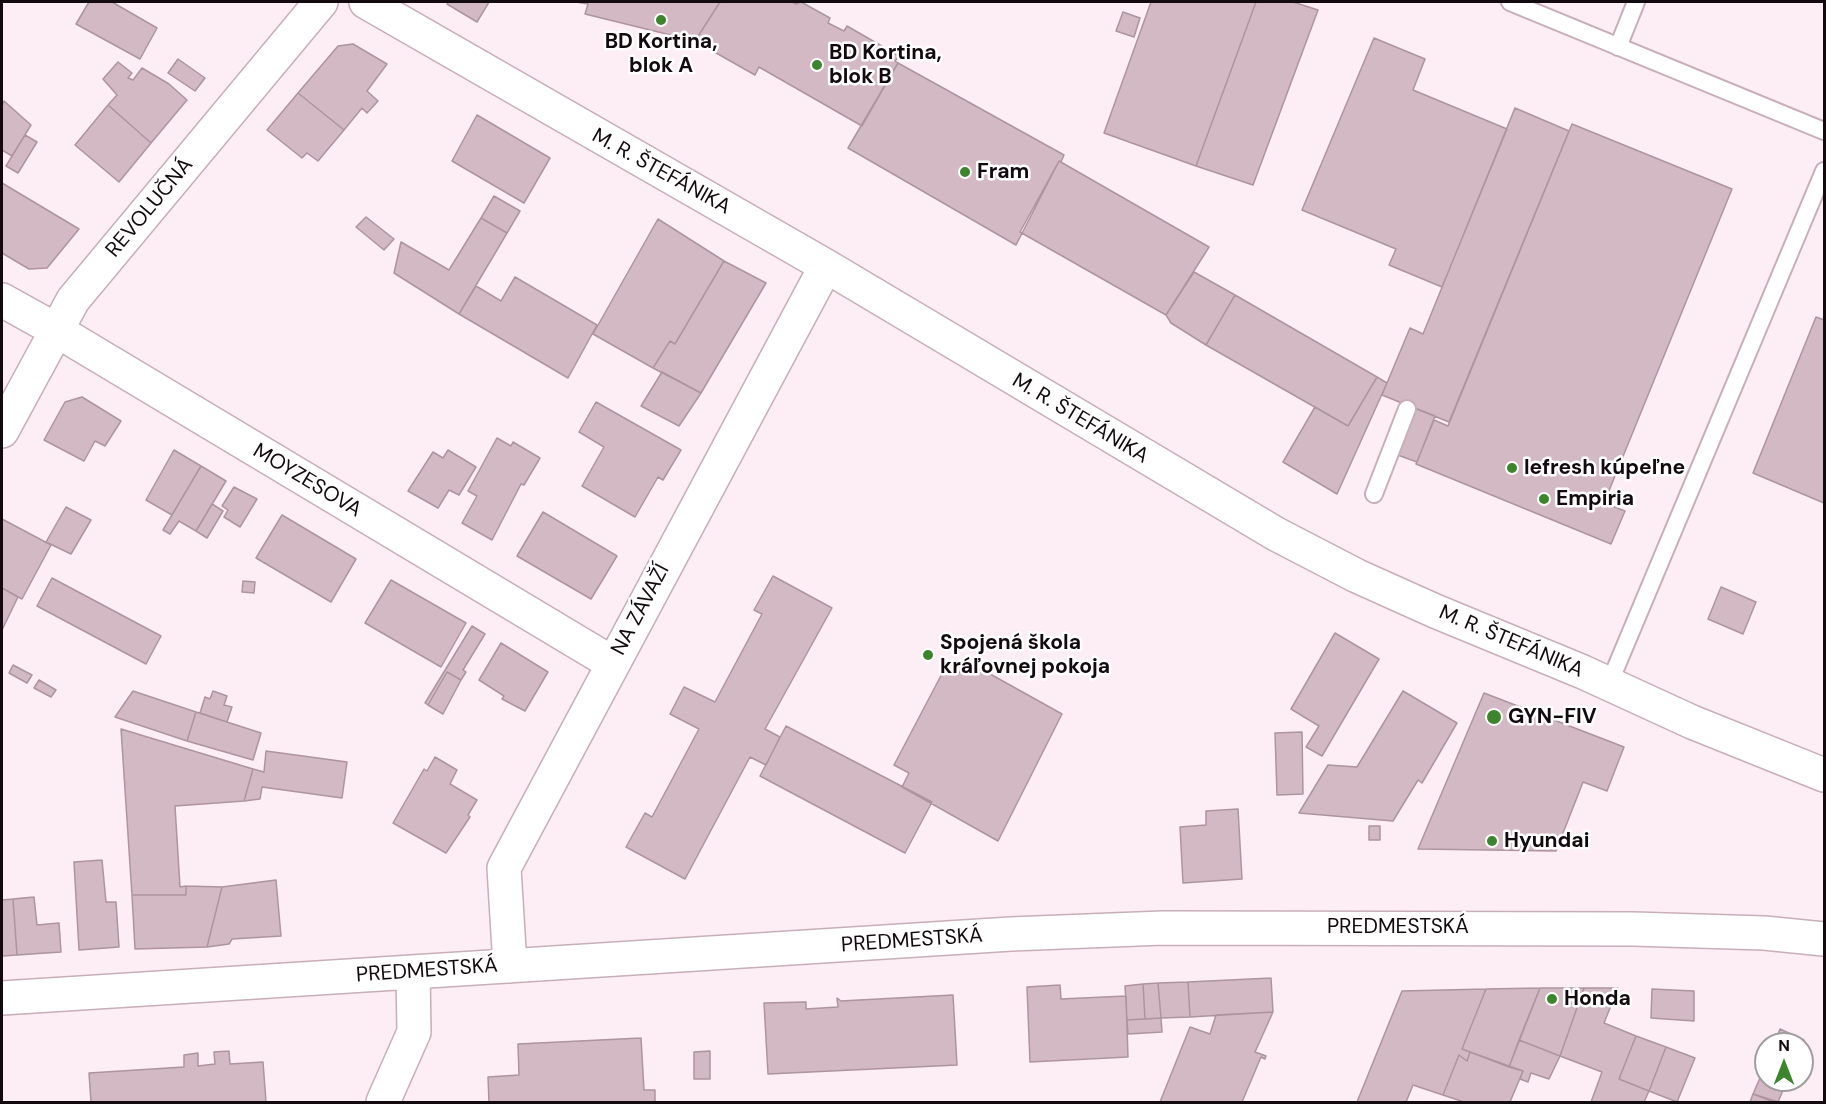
<!DOCTYPE html>
<meta charset="utf-8">
<style>
body{margin:0}
#map{position:relative;width:1826px;height:1104px;overflow:hidden;background:#fdedf4;font-family:"DM Sans",sans-serif}
canvas{display:block}
.frame{position:absolute;inset:0;border:3px solid #120a0e;pointer-events:none}
.north{position:absolute;left:1754px;top:1032px;width:60px;height:60px;box-sizing:border-box;background:#fff;border:2px solid #a09d9f;border-radius:50%;rotate:0deg;font-size:16px;font-weight:700;line-height:24px;text-align:center;color:#120a0e}
.north::after{content:'';display:block;margin:auto;width:21px;height:27px;background:#3c852c;clip-path:polygon(50% 0,100% 100%,50% 72%,0 100%)}
</style>
<div id="map">
<canvas width="1826" height="1104"></canvas>
<div class="frame"></div>
<div class="north">N</div>
</div>
<script>
const ctx = document.querySelector('canvas').getContext('2d');
ctx.lineJoin = 'round';
function paint(path, color) { ctx.fillStyle = color; ctx.fill(path, 'evenodd'); }
const shape = rows => new Path2D(rows.map(r => 'M' + r).join(''));
function strokePath(path, color, width, dash) { ctx.strokeStyle = color; ctx.lineWidth = width; ctx.lineCap = dash ? 'butt' : 'round'; ctx.setLineDash(dash || []); ctx.stroke(path); }
function write(font, color, halo, rows, align = 'center') {
  ctx.font = font + ' "DM Sans",sans-serif'; ctx.lineWidth = 5; ctx.setLineDash([]); ctx.textBaseline = 'middle'; ctx.strokeStyle = halo; ctx.fillStyle = color; for (const [text, x, y, turn = 0] of rows) {
    ctx.save(); ctx.translate(x, y); ctx.rotate((+turn || 0) * Math.PI / 180); ctx.textAlign = isNaN(turn) ? turn : align; if (halo) ctx.strokeText(text, 0, 0); ctx.fillText(text, 0, 0); ctx.restore();
  }
}
const building = shape([
 [89,2,112,2,157,28,140,59,76,24,89,2],
 [449,2,489,2,477,22,447,4,449,2],
 [576,2,720,2,695,41,585,14,588,4,576,2],
 [720,2,792,2,796,4,801,2,830,18,828,23,844,31,847,26,899,56,895,61,898,63,862,126,759,67,755,75,695,41,720,2],
 [1151,2,1256,2,1196,166,1104,133,1151,2],
 [1256,2,1293,2,1318,10,1253,185,1196,166,1256,2],
 [1123,12,1140,18,1134,37,1116,31,1123,12],
 [1374,38,1425,59,1413,90,1507,129,1442,287,1389,265,1396,249,1302,210,1374,38],
 [353,44,387,64,367,91,378,101,367,113,362,108,344,130,298,93,338,46,353,44],
 [178,59,205,78,195,91,168,73,178,59],
 [118,62,132,73,128,78,133,80,142,68,169,84,187,100,151,143,108,105,117,95,103,79,118,62],
 [898,63,1064,155,1061,162,1059,161,1016,245,848,148,898,63],
 [298,93,344,130,318,161,307,153,302,158,267,130,298,93],
 [4,101,31,125,12,156,2,150,2,106,4,101],
 [108,105,151,143,119,182,75,145,108,105],
 [1515,108,1569,131,1449,422,1382,395,1410,328,1423,334,1515,108],
 [477,115,550,158,524,203,452,161,477,115],
 [1572,124,1732,189,1604,503,1625,511,1611,544,1416,464,1434,420,1448,426,1572,124],
 [25,135,37,142,18,173,6,166,25,135],
 [1059,161,1209,247,1166,315,1020,232,1059,161],
 [2,183,79,229,47,268,29,269,2,253,2,183],
 [494,196,520,211,507,233,481,218,494,196],
 [366,217,394,239,384,250,356,227,366,217],
 [481,218,507,233,459,314,394,273,401,242,449,270,481,218],
 [658,219,724,261,675,344,670,341,653,368,593,334,658,219],
 [724,261,766,283,701,393,653,368,670,341,675,344,724,261],
 [1194,272,1235,295,1206,345,1171,323,1166,315,1194,272],
 [515,277,597,325,568,378,459,314,476,286,501,301,515,277],
 [1235,295,1377,377,1348,426,1206,345,1235,295],
 [1816,317,1824,320,1824,503,1753,473,1816,317],
 [662,372,701,393,679,426,641,406,662,372],
 [1377,377,1387,383,1337,494,1283,462,1315,407,1348,426,1377,377],
 [82,397,121,421,105,446,95,441,84,461,44,440,65,402,82,397],
 [596,402,681,450,663,480,658,477,635,517,582,486,604,447,579,432,596,402],
 [1410,406,1435,416,1417,462,1392,453,1410,406],
 [497,438,511,446,513,442,540,458,524,485,521,484,492,540,462,523,477,496,468,491,497,438],
 [174,450,201,466,172,515,146,500,174,450],
 [448,450,476,467,459,495,449,490,438,508,408,491,433,452,443,458,448,450],
 [201,466,226,481,196,531,179,521,170,534,163,530,201,466],
 [234,487,257,499,240,527,224,517,228,510,222,506,234,487],
 [212,504,223,511,207,538,196,531,212,504],
 [66,507,91,520,71,554,46,542,66,507],
 [543,512,617,556,591,599,517,556,543,512],
 [282,515,356,559,331,602,256,558,282,515],
 [2,519,51,545,22,599,2,588,2,519],
 [773,576,832,608,765,729,780,737,766,765,750,757,685,879,626,847,645,813,652,817,699,729,670,714,684,687,715,702,762,614,754,610,773,576],
 [52,578,161,636,146,664,37,606,52,578],
 [391,580,466,623,441,667,365,623,391,580],
 [243,581,255,582,254,593,242,592,243,581],
 [1721,587,1756,602,1743,634,1708,619,1721,587],
 [2,588,18,597,2,630,2,588],
 [472,626,485,634,463,670,466,672,461,680,447,672,428,705,425,703,472,626],
 [1335,633,1379,659,1322,756,1306,747,1319,726,1291,709,1335,633],
 [501,643,548,672,525,711,502,699,504,696,479,680,501,643],
 [965,660,1062,714,998,841,902,787,909,773,894,765,945,668,958,675,965,660],
 [13,665,32,675,27,683,9,673,13,665],
 [447,672,461,680,443,714,428,705,447,672],
 [39,680,56,690,51,697,34,688,39,680],
 [133,691,196,712,187,741,115,717,133,691],
 [213,691,227,696,224,705,232,707,227,722,200,713,205,697,210,699,213,691],
 [1403,691,1457,723,1422,783,1418,780,1393,821,1299,813,1328,765,1357,767,1403,691],
 [1484,693,1624,747,1607,791,1583,782,1556,851,1418,849,1484,693],
 [196,712,261,733,253,760,187,741,196,712],
 [786,726,932,802,905,853,760,776,786,726],
 [121,729,253,769,244,801,175,806,180,887,186,886,186,895,132,895,121,729],
 [1302,732,1303,794,1277,795,1275,733,1302,732],
 [266,751,347,762,342,798,262,787,260,799,244,801,253,769,264,772,266,751],
 [435,757,457,770,450,784,477,800,468,815,470,817,446,853,393,823,424,769,427,771,435,757],
 [1238,809,1242,879,1183,883,1180,827,1206,825,1206,811,1238,809],
 [1369,826,1380,826,1380,840,1369,840,1369,826],
 [102,860,106,902,116,902,119,947,79,950,74,862,102,860],
 [276,880,281,936,232,939,229,944,207,947,222,887,276,880],
 [186,886,222,887,207,947,135,949,132,895,186,895,186,886],
 [34,897,37,925,59,923,61,952,17,955,13,899,34,897],
 [13,899,17,955,2,956,2,900,13,899],
 [1271,978,1273,1012,1190,1017,1188,982,1271,978],
 [1188,982,1190,1017,1161,1018,1158,983,1188,982],
 [1158,983,1161,1018,1145,1019,1143,984,1158,983],
 [1143,984,1145,1019,1127,1020,1125,986,1143,984],
 [1060,985,1061,999,1126,996,1128,1057,1030,1062,1027,987,1060,985],
 [1540,988,1584,988,1560,1056,1519,1040,1540,988],
 [1540,988,1509,1067,1462,1049,1486,989,1540,988],
 [1584,988,1618,988,1604,1023,1636,1036,1619,1079,1649,1091,1644,1102,1591,1102,1602,1072,1560,1056,1584,988],
 [1486,989,1462,1049,1470,1052,1467,1061,1459,1055,1443,1095,1413,1085,1406,1102,1357,1102,1402,991,1486,989],
 [1652,989,1694,991,1694,1021,1651,1018,1652,989],
 [953,995,957,1065,768,1074,764,1003,806,1002,806,1009,838,1007,837,998,841,1001,953,995],
 [1273,1012,1255,1052,1266,1056,1265,1059,1261,1057,1242,1102,1160,1102,1190,1027,1210,1034,1216,1015,1273,1012],
 [1161,1018,1162,1032,1128,1034,1127,1020,1161,1018],
 [1780,1029,1804,1040,1802,1045,1774,1044,1780,1029],
 [1636,1036,1666,1047,1649,1091,1619,1079,1636,1036],
 [641,1038,644,1090,655,1090,655,1102,489,1102,488,1077,519,1075,518,1044,641,1038],
 [1519,1040,1560,1056,1549,1079,1531,1073,1528,1082,1520,1079,1523,1071,1509,1067,1519,1040],
 [1666,1047,1695,1058,1677,1102,1649,1091,1666,1047],
 [229,1051,230,1064,263,1062,266,1102,91,1102,89,1073,184,1067,184,1055,198,1053,198,1066,215,1064,214,1052,229,1051],
 [710,1051,710,1079,694,1079,694,1052,710,1051],
 [1470,1052,1523,1071,1510,1102,1464,1102,1443,1095,1459,1055,1467,1061,1470,1052],
 [1766,1063,1766,1080,1787,1080,1784,1088,1760,1078,1766,1063],
 [1760,1078,1784,1088,1778,1102,1753,1094,1760,1078],
 [1753,1094,1774,1102,1750,1102,1753,1094]
]);
paint(building, '#d3b9c4');
strokePath(building, '#ad949f', 1.5);
const service = shape([
 [1510,2,1824,131],
 [1618,47,1636,2],
 [1374,494,1407,409],
 [1609,684,1824,171]
]);
const minor = shape([
 [366,2,826,266,1276,534,1357,576,1435,611,1583,672,1692,722,1824,775],
 [2,300,56,330,612,663],
 [2,431,73,300,321,2],
 [510,966,504,868,826,266],
 [2,998,1011,934,1163,928,1633,929,1764,933,1824,939],
 [383,1102,414,1032,413,972]
]);
strokePath(service, '#c8aeb9', 20);
strokePath(minor, '#c8aeb9', 36);
strokePath(service, '#fff', 16);
strokePath(minor, '#fff', 33);
for (const [x, y, r, color] of [
 [661,20,6,"#3c852c"],
 [817,65,6,"#3c852c"],
 [965,172,6,"#3c852c"],
 [1512,468,6,"#3c852c"],
 [1544,499,6,"#3c852c"],
 [928,655,6,"#3c852c"],
 [1494,717,8,"#3c852c"],
 [1492,841,6,"#3c852c"],
 [1552,999,6,"#3c852c"]
]) { const dot = new Path2D(); dot.arc(x, y, r, 0, 2 * Math.PI); ctx.fillStyle = color; ctx.fill(dot); strokePath(dot, '#fff', 2); }
write('bold 21px', '#120a0e', '#fff', [
 ["BD Kortina,",661,42,"center"],
 ["blok A",661,66,"center"],
 ["BD Kortina,",829,53],
 ["blok B",829,77],
 ["Fram",977,172],
 ["lefresh kúpeľne",1524,468],
 ["Empiria",1556,499],
 ["Spojená škola",940,643],
 ["kráľovnej pokoja",940,667],
 ["GYN-FIV",1508,717],
 ["Hyundai",1504,841],
 ["Honda",1564,999]
], 'left');
write('21px', '#120a0e', '#fff', [
 ["M. R. ŠTEFÁNIKA",661,172,29],
 ["REVOLUČNÁ",150,208,-50],
 ["M. R. ŠTEFÁNIKA",1080,419,31],
 ["MOYZESOVA",307,481,31],
 ["NA ZÁVAŽÍ",641,610,-62],
 ["M. R. ŠTEFÁNIKA",1511,642,23],
 ["PREDMESTSKÁ",1398,927],
 ["PREDMESTSKÁ",912,941,-4],
 ["PREDMESTSKÁ",427,971,-4]
]);
</script>
